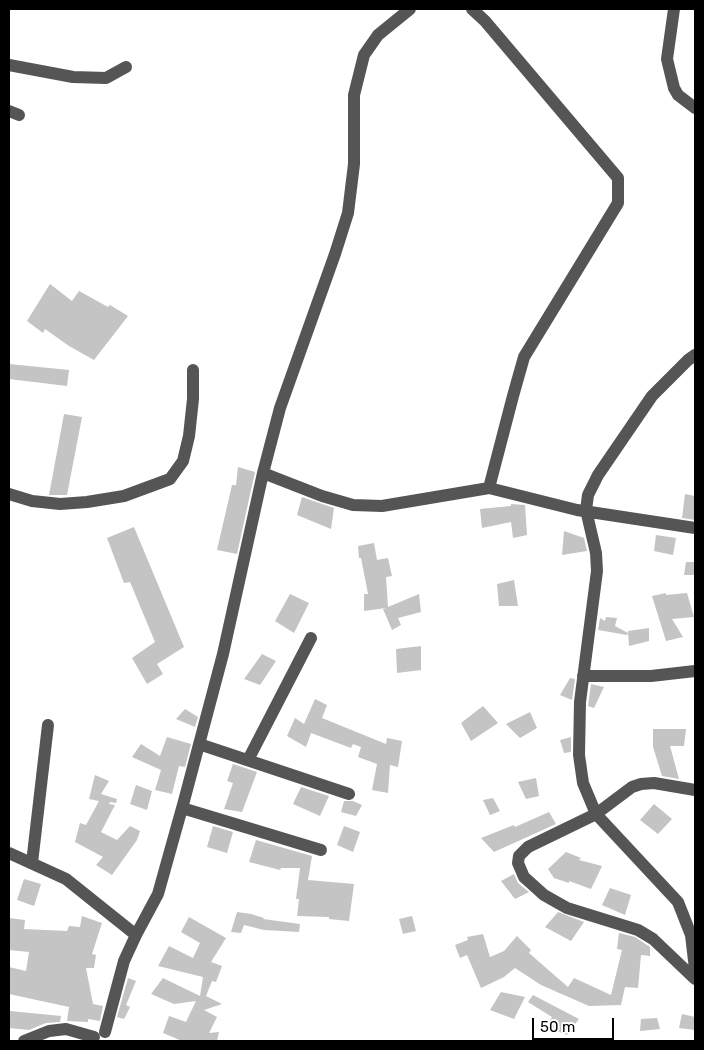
<!DOCTYPE html>
<style>
body{margin:0}
#map{position:relative;width:704px;height:1050px;overflow:hidden;background:#fff;font-family:Rubik,sans-serif}
canvas{display:block}
.frame{position:absolute;inset:0;border:10px solid #000;pointer-events:none}
.scale{position:absolute;left:532px;top:1018px;width:82px;height:22px;box-sizing:border-box;border:2px solid #000;border-top:0;padding-left:6px;font-size:15px;line-height:18px;white-space:nowrap;color:#000;-webkit-text-stroke:4px #fff;paint-order:stroke}
</style>
<div id="map">
<canvas width="704" height="1050"></canvas>
<div class="frame"></div>
<div class="scale">50 m</div>
</div>
<script>
const ctx = document.querySelector('canvas').getContext('2d');
ctx.lineJoin = 'round';
function paint(path, color) { ctx.fillStyle = color; ctx.fill(path, 'evenodd'); }
const shape = rows => new Path2D(rows.map(r => 'M' + r).join(''));
function strokePath(path, color, width, dash) { ctx.strokeStyle = color; ctx.lineWidth = width; ctx.lineCap = dash ? 'butt' : 'round'; ctx.setLineDash(dash || []); ctx.stroke(path); }
paint(shape([
 [50,284,72,301,79,291,108,307,110,305,128,316,94,360,69,346,45,329,43,333,27,321],
 [9,364,69,370,67,386,9,379],
 [64,414,82,417,67,495,49,495],
 [238,467,255,472,237,554,217,550,232,485,236,485],
 [685,494,695,496,695,520,682,518],
 [302,497,334,508,331,529,297,515],
 [511,504,525,505,527,535,513,538,511,522,482,528,480,509,511,506],
 [134,527,184,647,157,664,163,674,147,684,132,658,155,642,130,582,124,583,107,538],
 [564,531,584,538,587,551,562,555],
 [656,535,676,538,673,555,654,551],
 [374,543,377,560,388,558,392,576,386,577,388,607,419,594,421,612,398,618,401,625,392,630,383,609,386,608,364,611,364,594,368,594,361,558,359,558,358,546],
 [686,562,695,562,695,575,684,575],
 [514,580,518,606,499,606,497,584],
 [666,593,666,595,687,593,694,617,672,619,683,637,666,641,652,596],
 [290,594,309,603,294,633,275,621],
 [606,617,617,618,615,626,628,633,627,635,598,630,600,618,605,621],
 [649,628,649,641,629,646,628,631],
 [421,646,421,670,397,673,396,649],
 [262,654,276,661,260,685,244,679],
 [570,678,575,679,572,700,560,695],
 [591,684,604,687,594,708,588,706],
 [315,699,327,705,322,718,386,744,387,738,402,741,398,767,390,765,388,793,372,790,377,764,358,757,361,747,353,744,351,748,311,733,306,747,287,736,295,718,304,724],
 [483,706,498,723,471,741,461,723],
 [185,709,198,717,195,727,176,719],
 [530,712,537,728,520,738,506,724],
 [653,729,686,729,684,746,670,746,679,779,662,776,653,747],
 [167,737,191,744,185,767,179,766,172,794,155,790,161,770,132,757,141,744,160,756],
 [571,737,571,752,564,753,560,740],
 [233,764,257,772,242,812,224,809,233,783,227,781],
 [95,775,109,781,101,794,117,799,116,803,110,802,109,804,115,805,101,832,117,840,130,826,140,831,137,840,112,875,96,865,103,857,75,842,80,823,86,825,99,801,89,799],
 [536,778,539,796,526,799,518,782],
 [136,785,152,791,147,810,130,804],
 [301,787,329,796,320,816,293,804],
 [493,798,500,811,490,815,483,800],
 [344,801,353,801,362,805,356,816,341,812],
 [654,804,672,819,658,834,640,820],
 [549,812,556,824,494,852,481,838,514,825,515,827],
 [213,826,233,832,227,853,207,847],
 [344,826,360,832,353,852,337,845],
 [256,840,312,856,308,880,354,884,349,921,329,919,329,917,297,916,299,899,296,899,300,868,281,868,280,870,249,862],
 [566,852,581,858,579,860,602,866,591,889,569,881,569,883,554,878,548,869],
 [514,874,518,883,529,892,515,899,501,881],
 [24,879,41,884,34,906,17,900],
 [610,888,631,895,625,915,602,905],
 [237,912,251,914,264,918,263,919,300,924,299,932,264,930,244,925,241,933,231,932],
 [558,912,584,922,571,941,545,927],
 [82,916,102,923,92,954,96,955,94,968,86,968,93,1004,103,1006,100,1021,88,1019,88,1022,67,1021,69,1007,9,994,9,967,26,971,29,952,9,950,9,918,25,920,24,929,67,931,69,926,80,927],
 [412,916,416,931,403,934,399,919],
 [189,917,226,938,211,962,222,966,216,982,212,981,206,996,222,1004,204,1010,217,1017,209,1033,219,1032,217,1041,182,1041,163,1033,169,1016,186,1022,196,1001,174,1004,151,994,163,978,200,996,203,977,158,966,169,946,193,958,200,943,181,932],
 [619,933,635,937,650,947,650,956,641,955,638,988,625,987,621,1005,589,1006,541,985,515,968,504,977,481,988,467,955,460,958,455,945,468,940,467,937,483,934,490,957,504,951,517,936,531,950,529,953,568,987,574,978,611,995,622,950,617,949],
 [128,978,136,981,126,1005,130,1007,124,1019,117,1017],
 [501,992,525,997,514,1019,490,1010],
 [533,995,579,1019,567,1035,546,1027,552,1017,528,1002],
 [10,1011,61,1016,60,1022,46,1023,29,1030,9,1028],
 [682,1014,695,1017,695,1030,679,1028],
 [657,1018,660,1029,640,1031,641,1019]
]), '#c4c4c4');
strokePath(shape([
 [472,9,485,21,618,178,618,203,524,357,513,396,489,488],
 [674,9,667,59,674,88,678,95,695,108],
 [9,65,73,77,106,78,126,67],
 [9,111,19,115],
 [695,355,688,360,652,396,598,475,588,495,586,510,596,553,597,571,580,702,579,755,583,783,596,814,678,902,691,935,695,969],
 [263,473,322,496,353,505,382,506,489,488,577,510,695,528],
 [9,494,32,501,60,504,87,502,124,496,170,479,183,461,189,436,193,399,193,370],
 [583,676,651,676,695,671],
 [199,744,349,794],
 [248,760,311,638],
 [695,790,654,783,641,784,632,787,596,814,528,847,519,856,518,863,524,877,544,895,567,908,638,930,653,939,695,979],
 [182,808,321,850],
 [9,853,66,879,136,935,124,961,105,1032],
 [32,863,48,725],
 [136,935,158,894,184,801,223,654,263,473,280,408,335,254,348,213,354,164,354,95,364,55,378,35,410,9],
 [24,1041,49,1031,66,1029,94,1037]
]), '#555', 12);
</script>
